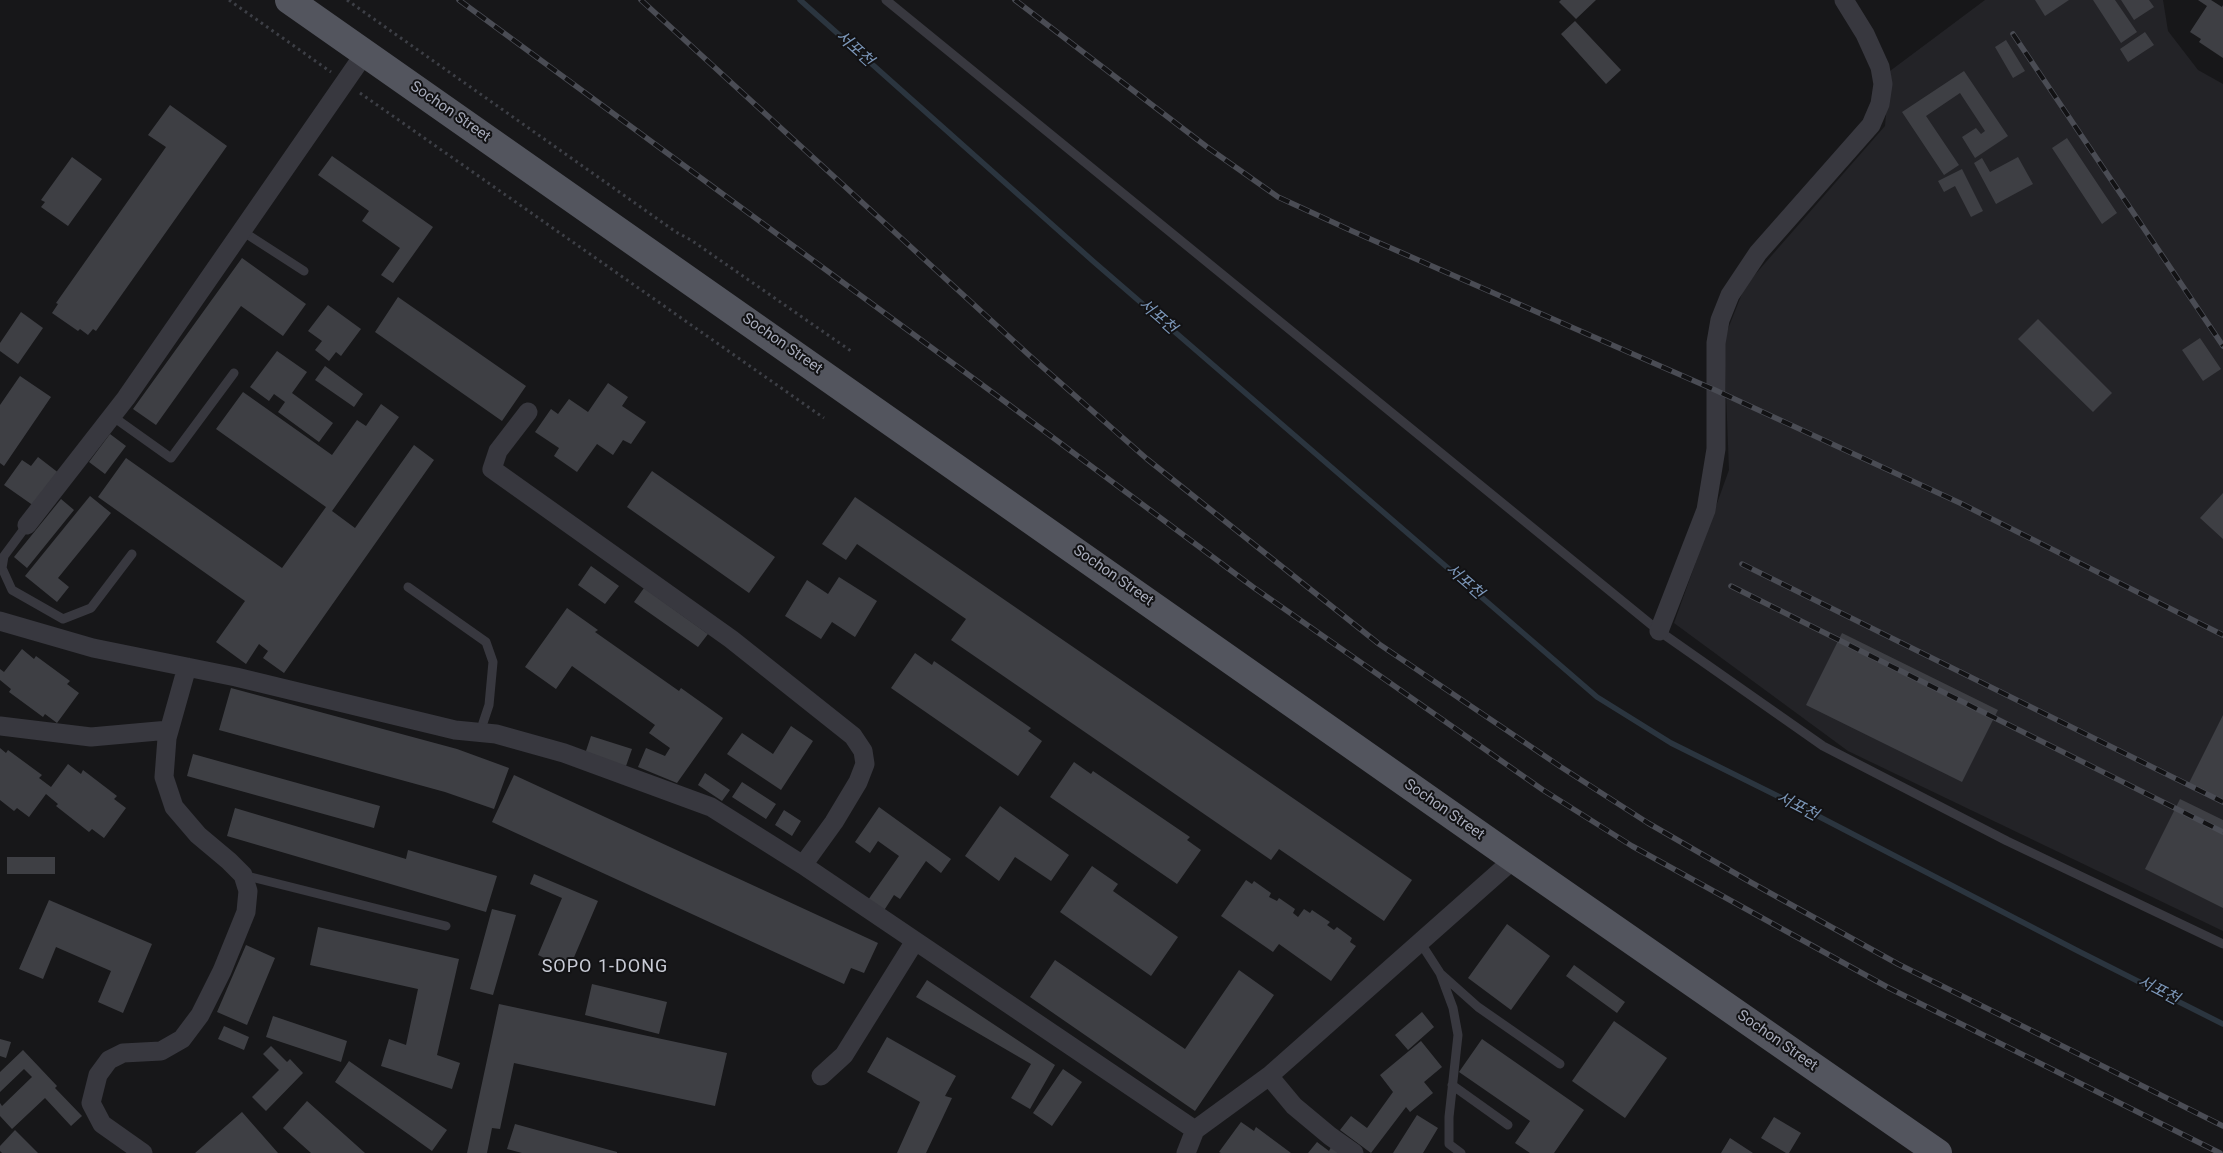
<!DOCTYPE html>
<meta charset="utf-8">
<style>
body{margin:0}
canvas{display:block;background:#171719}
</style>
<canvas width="2223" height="1153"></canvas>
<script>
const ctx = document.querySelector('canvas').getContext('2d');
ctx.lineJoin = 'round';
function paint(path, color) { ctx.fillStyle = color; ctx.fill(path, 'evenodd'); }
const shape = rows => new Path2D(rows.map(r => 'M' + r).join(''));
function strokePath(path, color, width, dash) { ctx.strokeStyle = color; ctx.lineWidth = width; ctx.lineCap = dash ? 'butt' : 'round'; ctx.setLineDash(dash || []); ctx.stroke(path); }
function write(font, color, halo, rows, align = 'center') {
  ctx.font = font + ' Roboto,"Noto Sans KR",sans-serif'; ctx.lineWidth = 4; ctx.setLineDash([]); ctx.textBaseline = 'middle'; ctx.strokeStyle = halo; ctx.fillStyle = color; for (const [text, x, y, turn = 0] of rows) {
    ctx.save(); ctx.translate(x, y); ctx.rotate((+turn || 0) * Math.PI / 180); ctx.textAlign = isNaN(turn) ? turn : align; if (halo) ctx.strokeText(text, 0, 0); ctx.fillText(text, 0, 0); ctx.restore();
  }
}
paint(shape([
 [1985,0,2163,0,2168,31,2198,70,2223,84,2223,931,1848,751,1674,623,1729,470,1724,339,1745,286,1885,126,1890,71]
]), '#232327');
strokePath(shape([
 [800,0,1094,262,1597,697,1671,743,1816,815,2078,951,2223,1024]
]), '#2b353f', 5.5);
paint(shape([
 [1561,0,1596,0,1576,19,1559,2],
 [2035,0,2069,0,2045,16],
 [2093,0,2115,0,2137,32,2121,43],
 [2121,0,2149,0,2154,7,2134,20],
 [2198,0,2211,0,2222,7,2223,5,2223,58,2199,42,2201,39,2190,32,2207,6],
 [1575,21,1621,70,1606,84,1561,34],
 [2145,32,2154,45,2128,62,2120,49],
 [2006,40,2025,71,2013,78,1995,47],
 [1964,71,2008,136,1975,158,1962,137,1976,128,1981,134,1985,131,1960,93,1926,116,1959,165,1944,175,1902,112],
 [170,105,227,146,96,331,93,329,88,335,80,329,78,331,52,313,58,304,56,303,166,147,148,135],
 [2067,138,2117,213,2102,224,2052,148],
 [332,156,433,227,393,283,381,275,400,248,362,221,369,211,318,175],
 [72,157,102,179,68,226,41,207,45,202,41,200],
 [2018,157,2033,184,1996,204,1974,163,1982,158,1990,172],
 [1962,169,1983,211,1971,217,1955,186,1944,192,1938,181],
 [242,258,306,304,283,336,241,306,156,425,133,409],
 [398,297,526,386,502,421,375,332],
 [328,305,361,329,341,356,336,352,329,361,315,350,322,341,308,331],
 [21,312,43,328,18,364,0,351,0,343],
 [2038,319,2112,393,2093,412,2018,339],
 [2200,338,2221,369,2203,381,2182,350],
 [277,351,307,372,292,393,333,423,319,442,278,412,285,402,274,394,269,401,250,387],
 [325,366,363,394,354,407,315,380],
 [20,376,51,397,4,466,0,463,0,405],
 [608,383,628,397,622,406,646,422,631,444,623,440,613,455,597,444,577,472,554,456,559,448,535,432,551,409,558,414,569,399,588,412],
 [243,392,332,455,357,420,366,426,381,404,399,417,332,511,355,528,414,445,434,460,284,673,263,658,268,651,259,644,246,664,216,642,245,601,98,497,126,458,282,568,326,507,216,429],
 [110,434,126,446,105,474,89,462],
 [38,457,60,474,34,506,4,485,22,460,31,466],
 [652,471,775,557,749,593,627,507],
 [2223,493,2223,539,2200,518],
 [90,496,111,513,58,578,69,587,57,602,25,576],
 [855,497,1412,880,1384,921,1279,849,1271,860,951,640,966,619,857,544,846,560,822,544],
 [61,499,74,510,27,568,14,557],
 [591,566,619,586,605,604,578,585],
 [839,577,877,601,855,637,832,622,821,639,785,616,807,580,828,594],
 [644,588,708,634,698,647,634,602],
 [567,608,598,630,595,632,679,691,681,688,723,718,677,783,638,767,646,748,665,756,670,748,649,733,655,725,572,666,556,689,525,667],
 [1842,633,1998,710,1962,782,1806,705],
 [22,649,34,659,36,656,70,681,67,684,79,693,57,723,45,714,43,717,9,692,11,689,0,680,0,669,4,672],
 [915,653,932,665,934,661,1031,728,1028,731,1042,741,1018,776,891,688],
 [231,688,457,749,509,768,494,809,445,792,219,730],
 [2223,715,2223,803,2188,785],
 [791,726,813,741,781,790,727,754,742,733,773,754],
 [591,736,632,749,626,766,585,754],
 [0,748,6,753,8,750,42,775,39,778,51,787,68,764,81,774,83,770,117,796,114,799,126,808,104,838,92,829,89,832,56,806,58,804,46,794,29,817,17,808,14,811,0,800],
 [193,754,380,806,374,828,187,776],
 [1074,762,1091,774,1093,771,1190,837,1187,840,1201,850,1177,884,1050,797],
 [705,773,730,790,722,801,698,785],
 [514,775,878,943,864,973,851,968,844,984,492,822],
 [742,782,776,804,766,819,732,797],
 [2180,799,2223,820,2223,908,2145,869],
 [1000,806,1069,855,1051,881,1015,857,999,881,965,856],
 [879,807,951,859,941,873,926,861,900,899,894,895,883,912,868,900,899,856,878,841,870,853,855,842],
 [235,808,406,859,408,850,497,876,486,912,227,836],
 [784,810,801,821,792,836,775,825],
 [7,857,55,857,55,874,7,874],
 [1092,866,1118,884,1113,891,1178,937,1151,976,1060,912],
 [534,874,598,901,569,969,538,955,562,898,530,884],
 [1246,880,1252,884,1254,881,1271,893,1269,897,1277,901,1279,898,1295,909,1293,913,1298,917,1304,909,1310,913,1312,910,1330,922,1327,925,1334,930,1337,927,1352,938,1350,942,1356,946,1331,981,1279,944,1273,952,1221,916],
 [49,900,152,944,123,1013,98,1002,111,971,56,947,43,979,19,969],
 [492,909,516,915,493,995,470,989],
 [1507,924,1550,956,1511,1010,1468,978],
 [318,927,459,959,437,1055,460,1063,452,1089,381,1066,389,1039,406,1045,418,989,310,965],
 [246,945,275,958,247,1025,217,1012],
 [1055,960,1185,1049,1239,970,1274,995,1195,1111,1030,997],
 [1574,965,1625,1002,1617,1013,1566,976],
 [927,980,1055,1065,1030,1109,1011,1098,1031,1064,916,997],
 [592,984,667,1002,659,1034,585,1015],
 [499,1004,727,1053,715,1106,514,1063,500,1129,492,1128,487,1153,467,1153],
 [1422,1012,1434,1027,1408,1050,1395,1035],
 [273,1016,347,1041,341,1062,266,1037],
 [1614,1021,1667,1058,1625,1118,1572,1081],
 [224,1026,249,1037,244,1050,218,1039],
 [887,1037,956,1076,945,1096,952,1098,926,1153,897,1153,920,1102,867,1072],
 [0,1039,11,1042,6,1058,0,1056],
 [1482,1039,1584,1110,1554,1153,1530,1153,1515,1143,1530,1121,1459,1072],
 [1421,1041,1442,1067,1424,1082,1433,1093,1410,1112,1406,1107,1371,1153,1340,1130,1351,1116,1367,1128,1393,1092,1380,1075],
 [271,1046,287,1062,290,1059,303,1073,266,1111,252,1097,279,1070,263,1054],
 [23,1050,57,1086,55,1088,82,1116,71,1126,45,1098,12,1129,0,1116,0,1103,2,1106,32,1077,24,1069,0,1092,0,1072],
 [349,1061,447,1130,432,1151,335,1082],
 [1063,1069,1082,1082,1052,1126,1033,1113],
 [307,1101,365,1153,311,1153,283,1128],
 [242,1112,278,1153,195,1153],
 [1417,1115,1438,1128,1423,1153,1393,1153],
 [1774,1117,1801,1133,1789,1153,1786,1153,1761,1138],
 [1241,1122,1254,1131,1256,1127,1291,1153,1221,1153,1219,1152],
 [515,1124,617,1152,617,1153,522,1153,507,1149],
 [15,1130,38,1153,2,1153,0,1151,0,1146],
 [1730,1138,1753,1153,1721,1153],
 [1317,1142,1329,1151,1331,1147,1339,1153,1308,1153]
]), '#3e3f44');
strokePath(shape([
 [229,0,331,72],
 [347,0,676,232,691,240,851,351],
 [360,93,824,418]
]), '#3d3f46', 3, [2.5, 4]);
strokePath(shape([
 [886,0,1659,631,1823,746,2007,841,2223,944],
 [242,231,304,271],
 [112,416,171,458,234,373],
 [27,525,4,556,2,568,12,590,63,619,91,608,132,554],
 [408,587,486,642,493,662,489,705,480,732],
 [243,875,446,926],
 [1420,942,1440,973,1453,1008,1458,1035,1449,1117,1449,1144,1461,1153],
 [1441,974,1478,1007,1560,1064],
 [1452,1085,1508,1125]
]), '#38383f', 9);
strokePath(shape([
 [528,412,498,451,492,469,731,639,853,736,863,751,865,764,858,782,834,822,803,865],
 [27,525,126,398,365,53],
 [0,621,93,648,236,677,455,730,496,734,564,753,711,807,803,865,1195,1130],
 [1659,631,1706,510,1716,449,1716,343,1720,320,1730,295,1758,253,1871,125,1880,104,1883,84,1880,67,1865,34,1844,0],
 [0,726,91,737,169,730],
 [821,1076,844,1055,915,941],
 [1269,1076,1294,1106,1330,1136,1354,1153],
 [143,1153,102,1124,91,1103,98,1075,109,1060,123,1053,161,1051,182,1039,200,1015,222,971,246,912,248,891,243,875,229,861,198,835,174,807,164,777,167,738,187,667],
 [1186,1153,1195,1130,1269,1076,1514,859]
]), '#38383f', 19);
strokePath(shape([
 [289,0,1514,859,1938,1153]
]), '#53555e', 28);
const rail = shape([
 [459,0,996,395,1253,587,1543,790,1632,846,1889,988,2220,1153],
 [641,0,1030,356,1147,459,1379,644,1561,767,1648,823,1752,883,1898,964,2223,1126],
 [1015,0,1207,147,1278,197,1352,231,1715,390,1960,503,2223,635],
 [2013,34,2223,346],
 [1742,564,2223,802],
 [1731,586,2223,832]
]);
strokePath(rail, '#4a4c54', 5.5);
strokePath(rail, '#121214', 4, [11]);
write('15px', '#a8acbb', '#121214', [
 ["Sochon Street",450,112,35],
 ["Sochon Street",782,344,35],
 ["Sochon Street",1113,576,35],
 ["Sochon Street",1444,810,35],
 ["Sochon Street",1777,1041,35]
]);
write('italic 16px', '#7c97b9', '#121214', [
 ["서포천",854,49,42],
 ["서포천",1157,317,41],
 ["서포천",1464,582,41],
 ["서포천",1797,807,27],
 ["서포천",2158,991,27]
]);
ctx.letterSpacing = '1px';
write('18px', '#c9ccd6', '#121214', [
 ["SOPO 1-DONG",605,967]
]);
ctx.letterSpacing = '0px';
</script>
